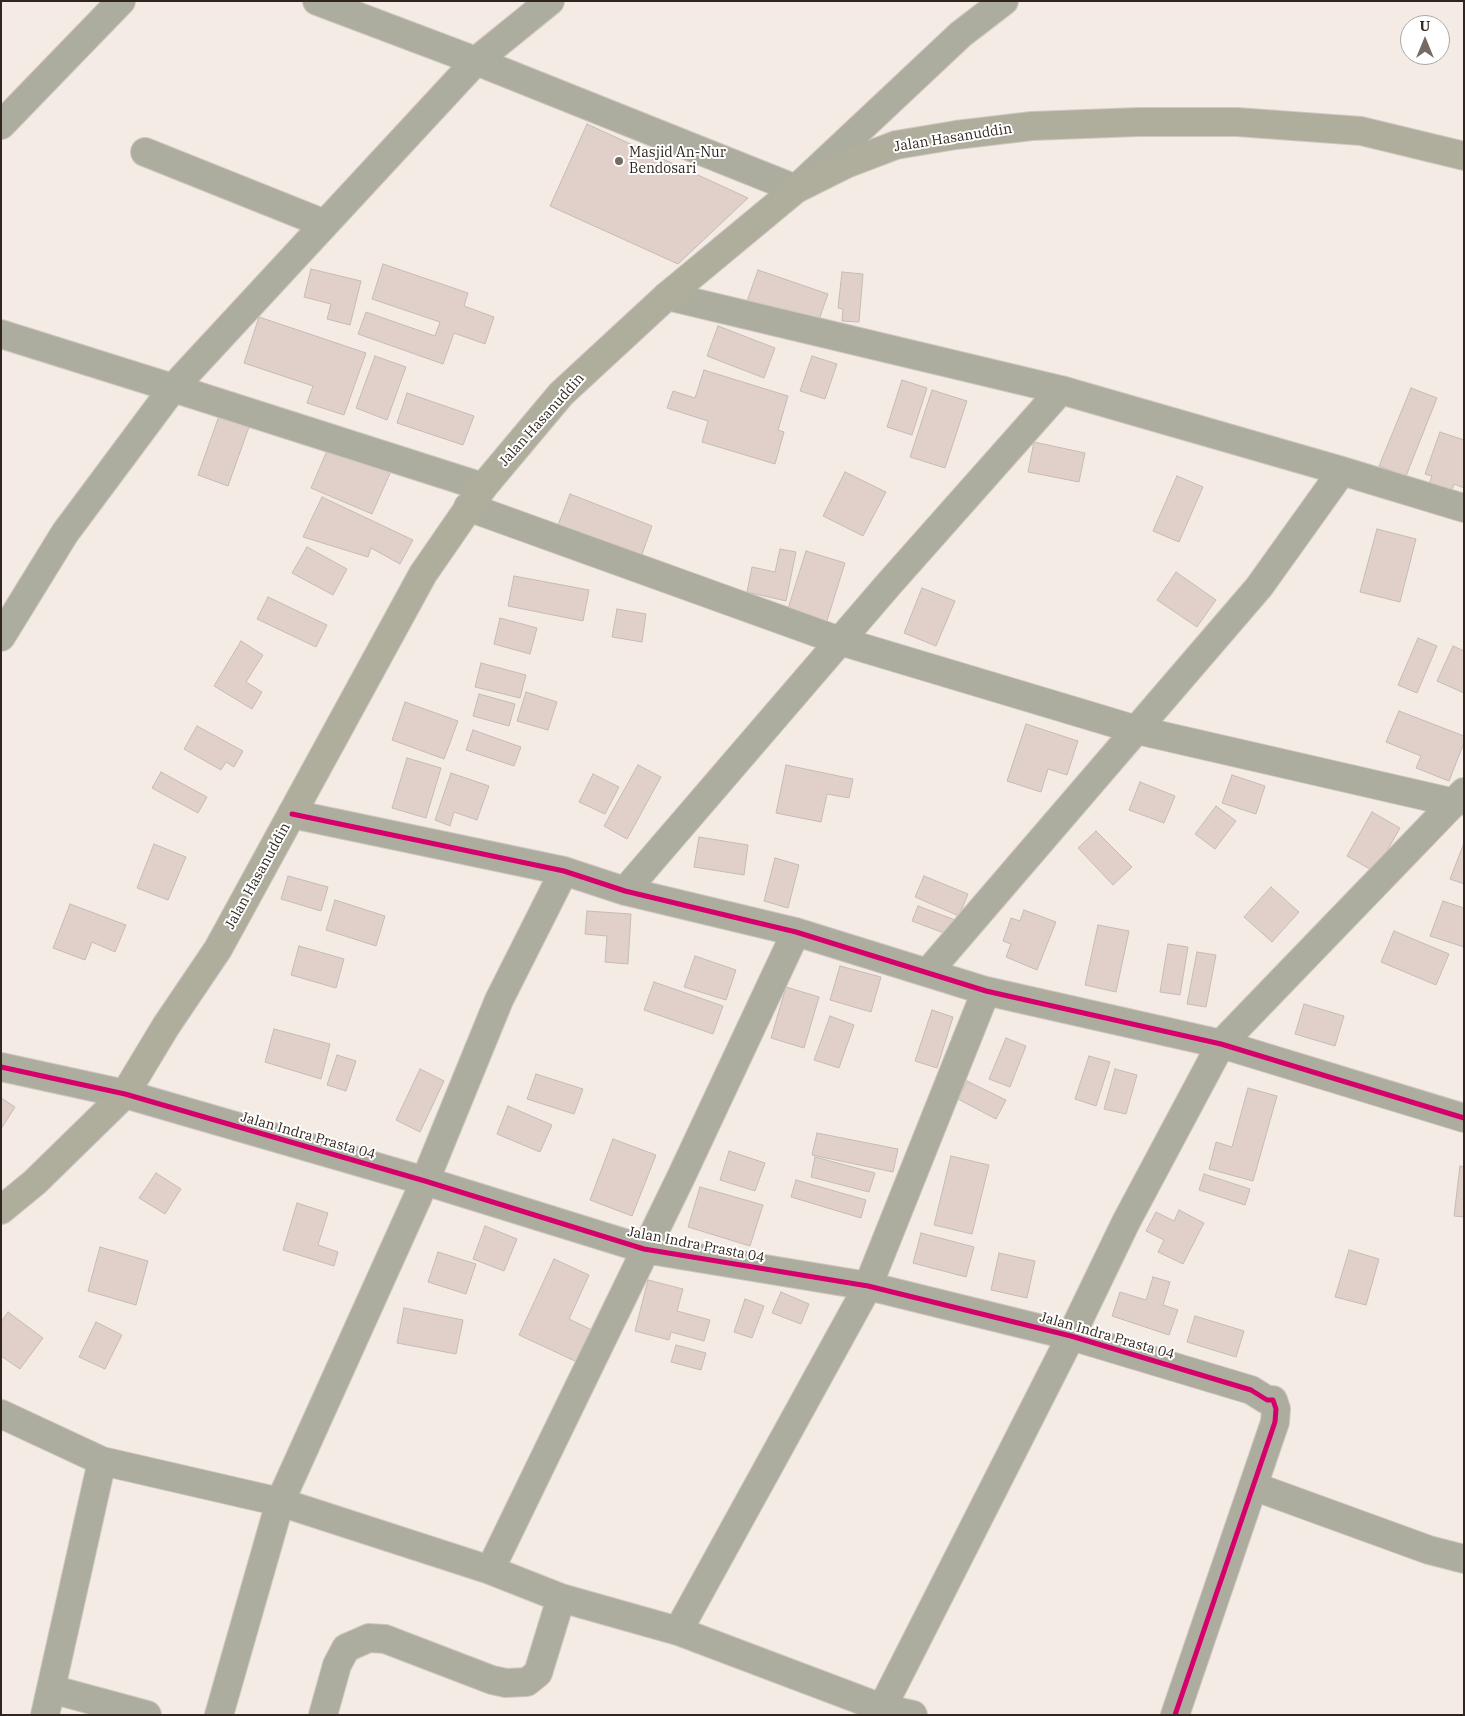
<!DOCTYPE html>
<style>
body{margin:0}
#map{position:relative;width:1465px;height:1716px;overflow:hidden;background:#f5ebe5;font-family:"IBM Plex Serif",serif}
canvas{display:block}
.frame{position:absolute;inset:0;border:2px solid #31261f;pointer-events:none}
.north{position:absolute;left:1400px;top:15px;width:50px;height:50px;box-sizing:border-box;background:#fff;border:1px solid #ada8a5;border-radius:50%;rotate:0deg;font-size:14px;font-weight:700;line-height:20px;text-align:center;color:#31261f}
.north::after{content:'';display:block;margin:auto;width:18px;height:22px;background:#766b64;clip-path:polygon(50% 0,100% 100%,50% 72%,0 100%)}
</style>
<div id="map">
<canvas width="1465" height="1716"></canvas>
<div class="frame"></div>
<div class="north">U</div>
</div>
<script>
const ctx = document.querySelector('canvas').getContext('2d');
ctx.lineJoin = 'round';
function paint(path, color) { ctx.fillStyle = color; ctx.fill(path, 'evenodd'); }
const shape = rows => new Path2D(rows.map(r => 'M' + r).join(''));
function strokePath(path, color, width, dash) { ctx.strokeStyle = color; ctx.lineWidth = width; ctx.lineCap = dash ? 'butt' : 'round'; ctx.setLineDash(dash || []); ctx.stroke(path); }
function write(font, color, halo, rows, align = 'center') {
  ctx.font = font + ' "IBM Plex Serif",serif'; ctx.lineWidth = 4; ctx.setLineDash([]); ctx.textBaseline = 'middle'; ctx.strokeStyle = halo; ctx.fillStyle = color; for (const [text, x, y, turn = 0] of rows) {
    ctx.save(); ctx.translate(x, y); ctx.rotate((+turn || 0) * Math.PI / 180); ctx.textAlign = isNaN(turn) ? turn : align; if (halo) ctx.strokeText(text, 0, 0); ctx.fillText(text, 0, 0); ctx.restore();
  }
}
const building = shape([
 [587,124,748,198,678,264,550,206,587,124],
 [383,264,468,293,464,306,494,317,485,344,454,333,443,364,358,334,366,312,435,336,440,322,372,299,383,264],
 [311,269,361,281,350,325,327,319,331,304,304,297,311,269],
 [758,270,828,294,816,328,746,304,758,270],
 [842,272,863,274,859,322,842,321,843,309,838,308,842,272],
 [259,317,366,353,344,415,307,403,313,386,244,363,259,317],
 [718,326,775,348,764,378,707,356,718,326],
 [375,356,406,367,387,420,356,408,375,356],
 [812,356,837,364,825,399,800,391,812,356],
 [704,370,788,396,778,430,784,432,775,464,702,442,708,421,667,408,673,391,695,398,704,370],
 [902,380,927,388,912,435,887,427,902,380],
 [1411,388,1437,398,1406,476,1379,466,1411,388],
 [932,390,967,401,945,468,910,457,932,390],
 [407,393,474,416,463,445,397,423,407,393],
 [219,416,249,427,228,486,198,475,219,416],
 [1440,432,1464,440,1464,488,1454,484,1451,492,1429,484,1432,476,1425,474,1440,432],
 [1034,442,1085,453,1079,482,1028,472,1034,442],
 [330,444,391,471,372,514,311,488,330,444],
 [845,472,886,492,863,536,823,516,845,472],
 [1177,476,1203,487,1179,542,1153,531,1177,476],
 [570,494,652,526,641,557,558,525,570,494],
 [322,497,413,540,400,564,371,548,368,557,303,537,322,497],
 [1377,529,1416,539,1400,602,1360,592,1377,529],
 [307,547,347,569,333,595,292,573,307,547],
 [780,549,796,552,786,601,747,592,752,567,775,572,780,549],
 [806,551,845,563,825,627,786,615,806,551],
 [1176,572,1216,600,1197,627,1157,600,1176,572],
 [514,576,589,590,583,621,508,606,514,576],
 [922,588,955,601,936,646,904,633,922,588],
 [268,597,327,625,316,647,257,619,268,597],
 [617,609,646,614,642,642,612,637,617,609],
 [500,618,537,628,530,654,494,644,500,618],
 [1418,638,1437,646,1417,693,1398,685,1418,638],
 [241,641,263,655,246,682,262,692,252,709,214,686,241,641],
 [1453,646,1464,651,1464,693,1437,681,1453,646],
 [481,663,526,675,520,698,475,687,481,663],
 [526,692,557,702,548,730,517,721,526,692],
 [479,694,515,704,509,726,473,716,479,694],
 [405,702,458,721,444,759,392,740,405,702],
 [1399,711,1464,736,1464,743,1449,781,1416,768,1421,756,1386,742,1399,711],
 [1026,724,1078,741,1067,775,1048,769,1041,792,1007,781,1026,724],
 [197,726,243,751,234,767,226,762,221,770,184,749,197,726],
 [473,730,521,747,514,766,466,750,473,730],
 [407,758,441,768,426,818,392,808,407,758],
 [638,765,661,777,627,839,604,826,638,765],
 [786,765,853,779,849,798,827,794,821,822,776,813,786,765],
 [161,772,207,797,198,813,152,788,161,772],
 [451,773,489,786,477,820,454,812,450,826,435,820,451,773],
 [593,774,619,787,605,814,579,802,593,774],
 [1232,775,1265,786,1256,814,1222,803,1232,775],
 [1140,782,1175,796,1164,823,1129,810,1140,782],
 [1216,806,1236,821,1215,849,1195,834,1216,806],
 [1372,812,1400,828,1375,872,1347,856,1372,812],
 [1096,831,1132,867,1113,885,1078,848,1096,831],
 [699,837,748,845,744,875,694,867,699,837],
 [1464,843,1464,884,1450,879,1464,843],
 [154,844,186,857,168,900,137,888,154,844],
 [775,858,799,865,788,908,764,901,775,858],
 [288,876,328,887,321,911,281,899,288,876],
 [924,876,968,894,959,916,915,897,924,876],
 [1271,887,1299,912,1272,942,1244,917,1271,887],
 [335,900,385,916,376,946,326,930,335,900],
 [1443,901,1464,908,1464,947,1430,936,1443,901],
 [70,904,126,925,115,952,92,942,85,960,53,948,70,904],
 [918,906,958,921,952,936,912,921,918,906],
 [1024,910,1056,922,1037,970,1006,957,1011,944,1003,941,1011,918,1020,921,1024,910],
 [587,911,631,914,628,964,605,962,607,936,585,934,587,911],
 [1098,925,1129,931,1116,992,1085,985,1098,925],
 [1394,931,1449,954,1436,985,1381,962,1394,931],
 [1168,944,1188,947,1180,995,1160,992,1168,944],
 [299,946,344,959,336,988,291,975,299,946],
 [1197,952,1216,955,1206,1007,1187,1004,1197,952],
 [695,956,736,970,726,1000,684,987,695,956],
 [840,966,881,977,871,1012,830,1000,840,966],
 [654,982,723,1006,713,1034,644,1010,654,982],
 [786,987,819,997,804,1048,771,1038,786,987],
 [1304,1004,1344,1016,1335,1046,1295,1034,1304,1004],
 [932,1010,953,1017,937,1068,915,1061,932,1010],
 [830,1016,854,1025,839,1068,814,1060,830,1016],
 [274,1029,330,1044,321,1079,265,1062,274,1029],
 [1006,1038,1026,1046,1010,1087,989,1079,1006,1038],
 [337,1055,356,1061,346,1091,327,1085,337,1055],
 [1089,1056,1110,1062,1096,1106,1075,1099,1089,1056],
 [420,1069,444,1081,420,1132,396,1120,420,1069],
 [1115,1069,1137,1075,1126,1114,1104,1109,1115,1069],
 [536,1074,583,1089,574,1114,527,1099,536,1074],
 [967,1081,1006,1100,996,1119,958,1099,967,1081],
 [1248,1088,1277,1096,1253,1181,1209,1169,1216,1142,1232,1147,1248,1088],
 [1,1098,15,1107,1,1129,1,1098],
 [508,1106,552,1125,540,1152,497,1134,508,1106],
 [817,1133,898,1149,893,1172,812,1155,817,1133],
 [613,1139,656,1155,632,1216,590,1200,613,1139],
 [729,1151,765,1163,755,1191,720,1180,729,1151],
 [951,1156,989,1165,972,1234,934,1225,951,1156],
 [815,1157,875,1173,869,1192,811,1177,815,1157],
 [1460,1166,1464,1167,1464,1217,1454,1216,1460,1166],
 [156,1173,181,1189,165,1214,139,1198,156,1173],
 [1204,1174,1250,1189,1245,1205,1199,1190,1204,1174],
 [796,1180,866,1200,861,1218,791,1197,796,1180],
 [700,1187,763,1205,750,1246,688,1227,700,1187],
 [297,1203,328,1213,318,1245,338,1252,334,1266,283,1250,297,1203],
 [1179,1210,1204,1223,1183,1264,1158,1252,1164,1240,1146,1231,1156,1212,1174,1221,1179,1210],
 [485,1226,517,1239,504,1271,473,1259,485,1226],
 [921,1233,974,1247,966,1277,913,1263,921,1233],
 [100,1247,148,1261,136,1305,88,1291,100,1247],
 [1349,1250,1379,1259,1366,1305,1335,1297,1349,1250],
 [438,1252,476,1264,466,1294,428,1282,438,1252],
 [999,1253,1035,1261,1027,1298,991,1290,999,1253],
 [554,1259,589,1275,569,1319,592,1330,577,1362,519,1335,554,1259],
 [1153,1277,1170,1282,1163,1305,1178,1310,1169,1335,1112,1316,1120,1292,1146,1300,1153,1277],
 [648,1280,683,1289,677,1311,710,1320,704,1341,671,1332,669,1340,635,1331,648,1280],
 [781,1292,809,1304,801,1324,772,1313,781,1292],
 [745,1299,764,1306,752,1338,734,1332,745,1299],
 [404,1308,463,1320,456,1354,397,1343,404,1308],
 [8,1312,43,1338,20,1369,1,1356,1,1322,8,1312],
 [1195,1316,1244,1331,1236,1357,1187,1342,1195,1316],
 [96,1322,122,1335,105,1369,79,1357,96,1322],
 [676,1345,706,1353,701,1370,671,1362,676,1345]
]);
paint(building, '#e0d0c9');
strokePath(building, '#c5bbb6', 1);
const minor = shape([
 [317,1,476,61,796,189,961,34,1004,1],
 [1,125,121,1],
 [145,152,325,224],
 [667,296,1061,390,1342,471,1464,508],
 [1,334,173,388,476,61,550,1],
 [468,507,840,641,1137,730,1455,803],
 [1,637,65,533,173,388,483,487],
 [292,814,564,871,625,891,796,932,986,991,1221,1044,1464,1118],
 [625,891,888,585,1061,390],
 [929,971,1259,587,1342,471],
 [1,1067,125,1094,425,1181,644,1249,868,1286,1071,1336,1251,1390,1267,1400,1273,1400,1276,1409,1275,1422,1175,1715],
 [1,1414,102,1461,280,1502,490,1570,561,1598,678,1631,882,1708,913,1715],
 [1253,1486,1429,1550,1464,1559],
 [490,1570,681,1177,796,932],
 [678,1631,868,1286,986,991],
 [51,1689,147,1715],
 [882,1708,1071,1336,1126,1222,1221,1044,1464,792],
 [45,1715,102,1461],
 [219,1715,280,1502,425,1181,499,1000,564,871],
 [323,1715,337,1665,346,1648,369,1638,385,1639,492,1680,506,1683,527,1682,538,1673,561,1598]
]);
const major = shape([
 [1,1210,35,1182,125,1094,166,1026,218,949,423,574,483,487,561,394,667,296,796,189,846,164,896,145,956,135,1032,126,1138,122,1237,122,1361,131,1464,156]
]);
strokePath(minor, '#d0c8c3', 30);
strokePath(major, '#d0c8c3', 30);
strokePath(minor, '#adad9f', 28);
strokePath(major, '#afae9d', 28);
strokePath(shape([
 [292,814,564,871,625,891,796,932,986,991,1221,1044,1464,1118],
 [1,1067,125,1094,425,1181,644,1249,868,1286,1071,1336,1251,1390,1267,1400,1273,1400,1276,1409,1275,1422,1175,1715]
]), '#d6006c', 5);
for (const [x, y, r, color] of [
 [619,161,5,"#766b64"]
]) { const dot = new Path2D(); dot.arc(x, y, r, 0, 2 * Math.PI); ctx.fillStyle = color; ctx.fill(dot); strokePath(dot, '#fff', 2); }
write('14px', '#31261f', '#fff', [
 ["Jalan Hasanuddin",953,138,-9],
 ["Jalan Hasanuddin",542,420,-48],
 ["Jalan Hasanuddin",258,876,-61],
 ["Jalan Indra Prasta 04",308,1136,16],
 ["Jalan Indra Prasta 04",696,1245,11],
 ["Jalan Indra Prasta 04",1107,1336,16]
]);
write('14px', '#31261f', '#fff', [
 ["Masjid An-Nur",629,153],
 ["Bendosari",629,169]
], 'left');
</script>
